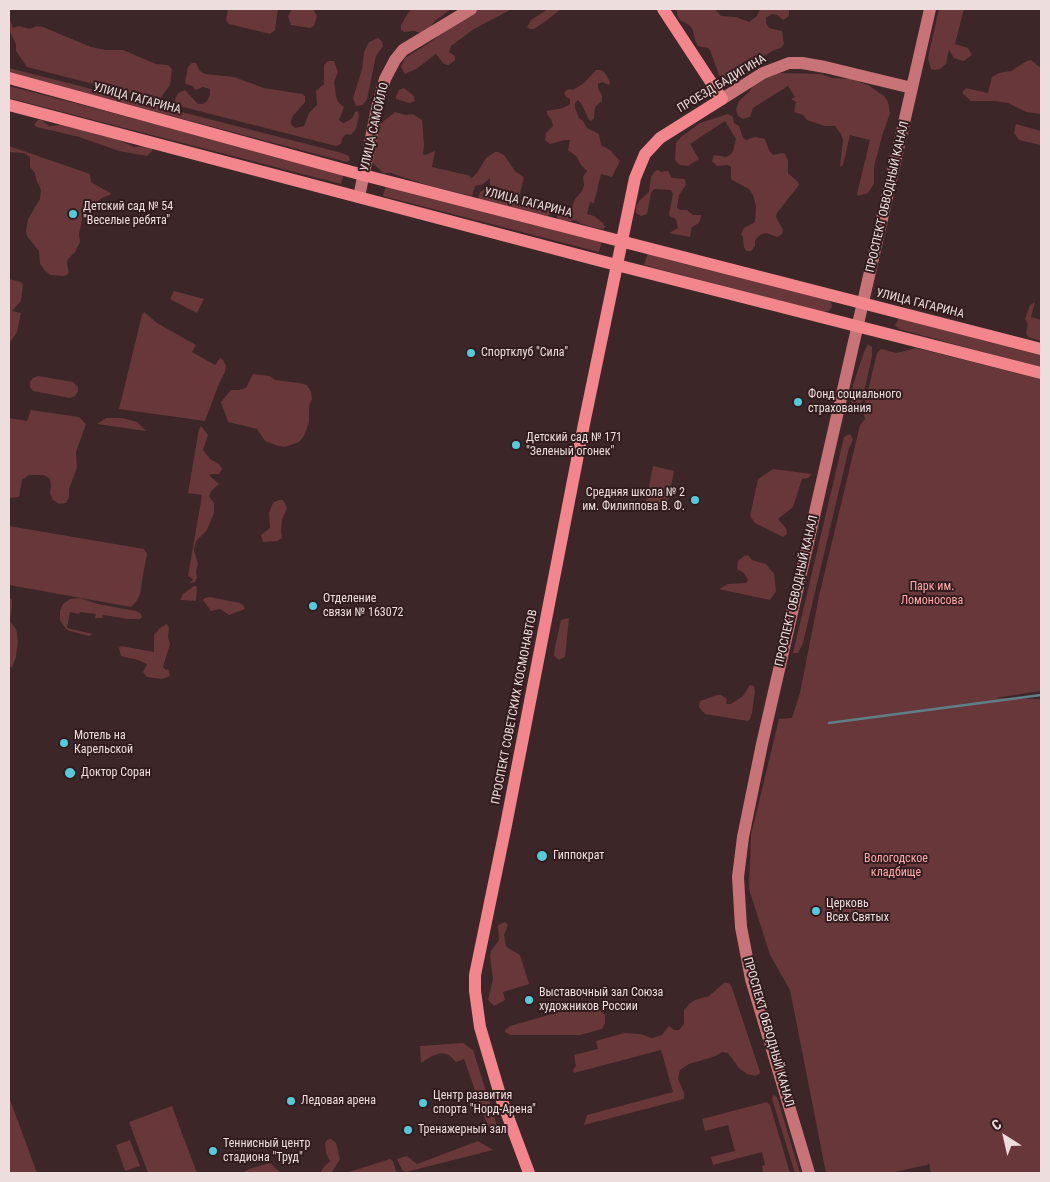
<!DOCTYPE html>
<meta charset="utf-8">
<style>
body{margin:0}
#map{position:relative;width:1050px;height:1182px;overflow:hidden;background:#3c2627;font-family:"Roboto Condensed",sans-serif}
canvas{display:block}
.frame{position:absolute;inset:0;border:10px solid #eddddd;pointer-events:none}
.north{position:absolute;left:980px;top:1112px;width:50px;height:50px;-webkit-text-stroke:4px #321c1d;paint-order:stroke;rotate:325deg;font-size:14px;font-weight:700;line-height:20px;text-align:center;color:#eddddd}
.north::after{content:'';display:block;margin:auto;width:18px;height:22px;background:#eddddd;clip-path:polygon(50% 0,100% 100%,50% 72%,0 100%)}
</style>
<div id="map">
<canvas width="1050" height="1182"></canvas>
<div class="frame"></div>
<div class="north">С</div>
</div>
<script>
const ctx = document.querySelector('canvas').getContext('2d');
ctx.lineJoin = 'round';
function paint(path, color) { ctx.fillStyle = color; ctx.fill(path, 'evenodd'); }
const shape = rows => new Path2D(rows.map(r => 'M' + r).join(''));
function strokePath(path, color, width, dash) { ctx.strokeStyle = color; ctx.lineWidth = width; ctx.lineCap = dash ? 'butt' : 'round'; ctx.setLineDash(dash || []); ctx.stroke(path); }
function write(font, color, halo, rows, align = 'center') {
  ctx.font = font + ' "Roboto Condensed",sans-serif'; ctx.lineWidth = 4; ctx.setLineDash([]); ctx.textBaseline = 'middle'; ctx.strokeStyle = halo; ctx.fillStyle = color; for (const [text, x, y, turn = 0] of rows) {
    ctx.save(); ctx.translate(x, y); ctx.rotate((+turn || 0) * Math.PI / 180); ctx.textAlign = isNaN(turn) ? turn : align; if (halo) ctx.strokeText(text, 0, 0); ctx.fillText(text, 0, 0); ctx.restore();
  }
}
paint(shape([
 [228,9,278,9,275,30,270,34,229,24,226,20],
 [292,9,313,9,317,16,314,26,310,28,291,25,288,16],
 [412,9,451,9,435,21,430,27,421,33,414,31,404,32,401,30,401,25,408,13],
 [476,9,512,9,474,29,451,46,449,52,455,56,455,60,449,65,446,65,443,63,436,54,416,69,405,74,401,67,405,58,429,43],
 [548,9,561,9,546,21,534,29,530,29,527,27,531,20],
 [677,9,715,9,721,16,736,17,749,22,757,16,760,9,789,9,789,15,785,19,783,20,777,15,772,14,766,18,766,23,769,28,782,31,784,44,781,48,774,50,759,59,752,61,741,77,735,81,728,81,719,75,710,50,708,48,698,46,695,40,693,30,689,25,680,20,677,15],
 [939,9,964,9,955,44,968,48,972,55,964,61,960,60,954,58,949,50,946,64,940,69,934,70,931,69,928,58],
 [9,16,13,28,19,26,30,29,37,26,43,27,91,47,106,50,123,50,156,64,168,65,172,69,170,85,161,97,165,101,174,102,178,93,185,90,198,104,203,104,207,101,210,94,210,89,203,87,195,90,193,86,186,84,185,82,188,67,192,63,196,63,200,71,205,74,234,77,264,88,302,94,305,96,305,102,293,116,291,121,291,124,295,128,304,126,309,113,317,105,316,91,324,84,324,65,328,61,334,61,338,72,334,82,336,96,338,102,344,107,339,120,343,123,348,121,352,118,355,112,358,111,359,116,356,129,351,135,346,134,344,136,342,139,341,144,336,146,27,67,16,51,16,44,9,30],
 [378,38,382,41,383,46,376,56,367,99,363,105,356,106,353,98,362,69,364,52,369,42],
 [1031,60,1041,68,1041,114,1026,112,1008,103,995,101,971,101,963,94,963,91,966,88,988,93,992,77,999,73,1011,71,1027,61],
 [9,68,342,153,349,156,350,160,347,162,320,155,9,73],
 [596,70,601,70,605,73,610,82,609,85,602,82,598,84,598,88,602,96,602,101,595,107,594,118,591,121,589,120,582,105,578,100,575,103,575,108,579,118,583,121,587,128,599,134,601,145,610,150,620,161,612,177,601,174,594,203,590,202,587,214,594,216,603,223,605,227,603,229,592,227,580,223,576,220,564,222,558,220,556,213,551,209,549,210,551,214,547,216,478,199,480,192,484,190,494,191,499,189,498,187,490,185,490,178,483,184,475,186,472,196,430,186,391,173,383,173,372,162,380,124,395,112,406,115,413,114,422,120,424,146,423,154,425,155,435,151,432,167,471,176,469,177,472,178,477,173,486,158,495,152,498,152,504,155,515,171,524,177,520,193,519,198,521,200,529,200,571,210,575,199,582,191,584,185,583,177,587,171,581,165,577,157,568,150,570,140,565,140,550,144,545,140,546,133,553,126,552,121,547,114,547,111,563,108,570,104,570,99,566,97,564,93,568,89,573,90,584,83],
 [779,73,821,74,832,78,851,79,868,85,884,96,888,102,890,113,882,136,874,167,874,184,868,193,858,196,857,194,870,140,850,135,843,165,840,167,843,140,841,134,835,126,825,126,807,120,803,115,794,112,796,102,791,99,795,97,788,86,753,108,750,117,743,119,738,116,736,110,739,101,749,92,755,83,768,76],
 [9,86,344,173,341,184,9,98],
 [404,88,414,96,415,101,409,103,396,99,396,96,399,90],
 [728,114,733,117,734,123,739,126,743,138,746,140,755,137,765,139,769,150,773,155,782,153,785,154,788,160,788,173,798,182,799,185,777,213,776,217,783,230,782,234,777,237,766,233,760,235,755,240,755,246,751,251,747,251,744,248,743,237,741,234,744,228,755,222,756,206,753,195,749,189,732,180,731,177,731,167,728,165,717,166,712,161,714,155,726,157,731,154,733,151,736,139,725,121,690,144,699,159,688,166,680,165,675,160,676,143,681,137,700,123],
 [38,120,42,120,49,126,60,125,78,128,102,136,113,137,134,147,146,146,152,149,152,151,147,156,119,151,79,137,37,127,34,125],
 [1016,124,1041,131,1041,145,1019,140,1014,133],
 [9,146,90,174,91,182,112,194,102,198,84,211,79,234,80,242,75,252,68,259,67,264,69,273,65,276,51,275,45,271,40,264,39,251,27,236,26,231,28,219,40,199,41,190,36,179,35,173,30,167,30,157,24,153,9,152],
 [658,170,661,172,668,171,672,178,685,179,686,185,679,195,677,208,680,210,687,210,693,215,701,215,701,217,699,223,692,227,690,237,669,233,678,228,676,220,675,218,670,217,669,214,673,194,671,190,654,189,651,193,647,214,641,216,636,213,636,207,639,201,649,192,651,177,655,171],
 [386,185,602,240,599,252,383,196],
 [648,253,824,299,831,302,832,307,829,311,822,312,644,265],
 [9,279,21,282,23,285,21,301,12,311,21,313,17,332,9,344,9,348],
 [174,291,204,299,197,313,170,299],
 [1035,302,1031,317,1041,320,1041,341,1028,337,1026,333,1028,324,1025,319,1030,305],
 [144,312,157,323,196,345,192,352,215,365,220,358,223,360,226,366,225,372,218,386,205,421,119,409,142,315],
 [899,318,1041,354,1041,368,899,329,895,325],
 [868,344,872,347,872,356,862,401,860,404,856,406,851,402,853,385,864,352],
 [916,348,1041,379,1041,691,995,698,1041,699,1041,1173,931,1173,929,1163,927,1165,890,1173,826,1173,790,990,770,955,749,889,751,835,779,719,792,718,800,693,819,596,838,517,860,425,865,419,863,411,877,353,881,349,897,353],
 [253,374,269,376,275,380,299,383,307,385,311,392,312,399,309,406,309,422,304,436,299,442,285,447,278,446,265,441,257,429,228,422,221,402,231,390,239,390,246,388],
 [38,376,73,382,78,387,78,392,75,396,70,398,33,391,30,387,30,382,33,378],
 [31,410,79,417,86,424,76,452,77,468,69,489,69,497,66,503,59,504,53,500,50,493,51,486,50,479,44,475,29,475,22,480,19,497,9,498,9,418,27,421],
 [106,418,122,418,137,422,146,431,97,424],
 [201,426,208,435,203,450,210,459,219,464,222,469,219,474,212,474,209,475,219,484,211,491,209,496,214,503,214,513,207,530,196,541,194,550,198,564,196,571,197,578,195,582,190,583,193,579,188,576,202,495,188,493,199,429],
 [850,434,853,439,852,442,849,448,803,643,798,653,793,653,844,437],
 [653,466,674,471,666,511,645,506],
 [773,469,812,474,808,478,802,479,793,507,778,519,786,528,787,534,783,537,755,523,750,516,758,479],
 [279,500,283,500,287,508,282,520,281,531,282,538,277,541,263,542,261,535,270,528,269,513,272,505,274,502],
 [9,526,144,549,147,554,143,575,140,594,136,602,131,607,9,585],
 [748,555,752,560,766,564,774,574,776,591,770,600,719,589,728,584,746,583,748,580,744,573,737,569,738,561,744,556],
 [194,586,196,586,197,589,196,601,180,600,183,594],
 [9,597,12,600,12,606,10,621,16,629,18,640,16,657,12,667,9,667],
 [210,597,240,603,244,606,245,609,229,615,220,609,211,611,203,600,205,598],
 [80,598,98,604,136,611,141,614,142,617,140,619,128,619,104,615,102,616,103,618,95,618,96,614,80,612,79,614,70,612,67,628,93,634,89,636,70,631,66,629,60,620,60,611,63,604,70,599],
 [569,618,565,657,559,660,554,656,555,647,561,620],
 [167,624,169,628,168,637,170,644,163,667,166,670,168,669,170,676,162,679,147,677,143,672,147,664,138,660,121,656,119,648,121,646,154,652,154,635,160,628],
 [750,685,754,686,755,691,752,713,750,719,748,721,705,714,699,707,700,701,717,695,721,695,727,699,726,704,731,704,743,696],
 [505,922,508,925,504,935,506,946,508,948,520,955,529,984,503,992,505,1000,494,1006,488,1000,493,979,490,956,491,951,499,940,498,925],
 [724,983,728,983,731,985,760,1072,759,1074,755,1076,747,1074,739,1068,728,1053,722,1052,716,1056,689,1064,680,1070,678,1079,684,1093,684,1099,584,1125,587,1115,673,1092,661,1050,574,1073,573,1070,576,1066,574,1055,598,1049,596,1041,624,1033,640,1034,652,1038,662,1035,669,1026,674,1030,679,1030,684,1024,684,1010,689,1004,695,1000,709,996],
 [587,1004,596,1006,605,1015,605,1023,602,1029,580,1035,511,1035,505,1032,505,1030,510,1026],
 [463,1043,473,1050,499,1132,493,1134,488,1127,464,1059,456,1062,449,1055,442,1053,432,1056,421,1063,420,1046],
 [773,1095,777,1097,800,1173,795,1173,772,1099],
 [9,1097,37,1173,9,1173],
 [767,1102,770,1105,790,1173,763,1173,762,1166,765,1165,762,1152,713,1165,711,1157,735,1151,728,1125,705,1131,702,1119],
 [172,1106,180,1128,197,1173,148,1173,129,1122],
 [331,1139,336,1143,340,1159,332,1172,320,1173,323,1168,330,1161,326,1153,325,1143,327,1140],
 [130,1140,140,1166,125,1171,116,1145],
 [478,1141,493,1150,406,1172,402,1170,397,1159,407,1156,417,1164],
 [390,1159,393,1161,396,1171,395,1173,346,1173],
 [270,1163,280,1172,284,1173,242,1173,249,1169]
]), '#68373a');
strokePath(shape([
 [829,723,1041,695]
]), '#5f8086', 2.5);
strokePath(shape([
 [722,99,763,73,789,63,802,63,825,67,912,88],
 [359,197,378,104,385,79,395,60,403,50,471,9],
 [809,1173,751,979,741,927,738,877,743,837,762,744,930,9]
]), '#c77377', 12);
strokePath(shape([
 [9,78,363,175,1041,349],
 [9,105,601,261,1041,373],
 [529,1173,501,1098,480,1027,475,991,475,975,506,825,584,424,635,178,645,154,660,138,722,99,663,9]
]), '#f2868c', 12);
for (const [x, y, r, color] of [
 [73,214,5,"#54cadc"],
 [471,353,5,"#54cadc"],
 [798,402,5,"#54cadc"],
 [516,445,5,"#54cadc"],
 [695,500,5,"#54cadc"],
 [313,606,5,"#54cadc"],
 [64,743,5,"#54cadc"],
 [70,773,6,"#54cadc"],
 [542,856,6,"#54cadc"],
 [816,911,5,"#54cadc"],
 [529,1000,5,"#54cadc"],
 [291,1101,5,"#54cadc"],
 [423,1103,5,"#54cadc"],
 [408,1130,5,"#54cadc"],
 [213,1151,5,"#54cadc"]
]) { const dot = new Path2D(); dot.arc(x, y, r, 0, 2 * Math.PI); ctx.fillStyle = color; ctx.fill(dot); strokePath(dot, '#321c1d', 2); }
write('12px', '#eddddd', '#321c1d', [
 ["ПРОЕЗД БАДИГИНА",722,84,-31],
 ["УЛИЦА ГАГАРИНА",137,99,15],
 ["УЛИЦА САМОЙЛО",375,127,-77],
 ["ПРОСПЕКТ ОБВОДНЫЙ КАНАЛ",888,197,-77],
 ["УЛИЦА ГАГАРИНА",528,203,14],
 ["УЛИЦА ГАГАРИНА",920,304,14],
 ["ПРОСПЕКТ ОБВОДНЫЙ КАНАЛ",797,591,-77],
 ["ПРОСПЕКТ СОВЕТСКИХ КОСМОНАВТОВ",515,707,-79],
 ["ПРОСПЕКТ ОБВОДНЫЙ КАНАЛ",768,1032,74]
]);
write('12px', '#eddddd', '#321c1d', [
 ["Детский сад № 54",83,207],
 ["\"Веселые ребята\"",83,221],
 ["Спортклуб \"Сила\"",481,353],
 ["Фонд социального",808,395],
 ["страхования",808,409],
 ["Детский сад № 171",526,438],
 ["\"Зеленый огонек\"",526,452],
 ["Средняя школа № 2",685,493,"right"],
 ["им. Филиппова В. Ф.",685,507,"right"],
 ["Отделение",323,599],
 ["связи № 163072",323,613],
 ["Мотель на",74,736],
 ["Карельской",74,750],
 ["Доктор Соран",81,773],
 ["Гиппократ",553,856],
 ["Церковь",826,904],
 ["Всех Святых",826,918],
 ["Выставочный зал Союза",539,993],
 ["художников России",539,1007],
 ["Центр развития",433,1096],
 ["спорта \"Норд-Арена\"",433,1110],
 ["Ледовая арена",301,1101],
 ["Тренажерный зал",418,1130],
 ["Теннисный центр",223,1144],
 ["стадиона \"Труд\"",223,1158]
], 'left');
write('12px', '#fea9ab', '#321c1d', [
 ["Парк им.",932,587],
 ["Ломоносова",932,601],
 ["Вологодское",896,859],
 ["кладбище",896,873]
]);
</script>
